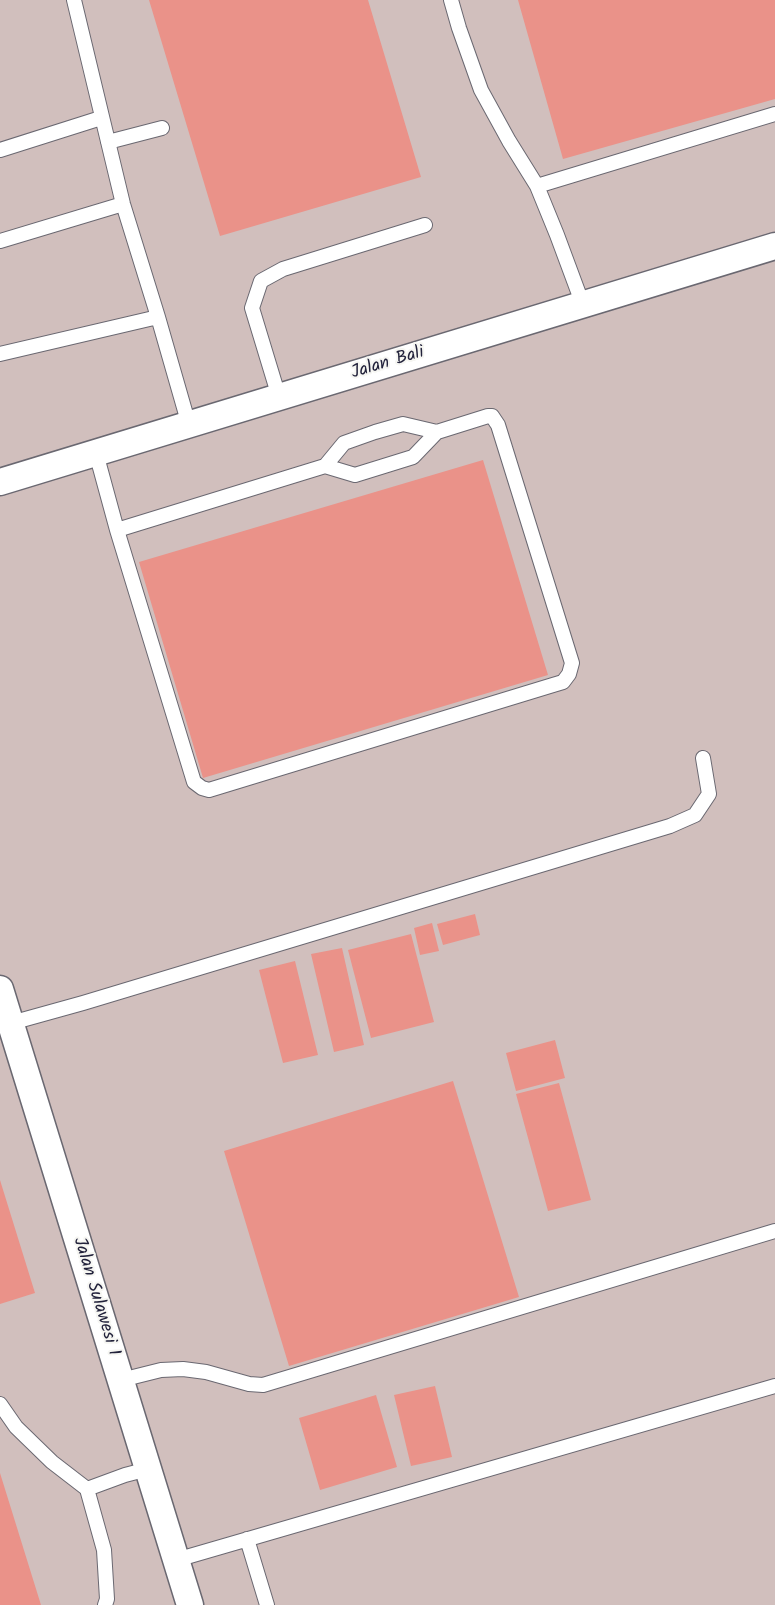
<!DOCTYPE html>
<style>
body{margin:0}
canvas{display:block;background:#f0ead6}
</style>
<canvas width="775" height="1605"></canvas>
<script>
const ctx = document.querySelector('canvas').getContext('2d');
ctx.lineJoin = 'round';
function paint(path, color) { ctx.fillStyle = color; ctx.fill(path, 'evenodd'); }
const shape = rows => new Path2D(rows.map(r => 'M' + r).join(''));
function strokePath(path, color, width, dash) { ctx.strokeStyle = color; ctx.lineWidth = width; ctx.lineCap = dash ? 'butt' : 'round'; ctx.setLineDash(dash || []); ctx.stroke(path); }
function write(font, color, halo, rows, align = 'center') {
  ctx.font = font + ' Kalam,sans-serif'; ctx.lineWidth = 4; ctx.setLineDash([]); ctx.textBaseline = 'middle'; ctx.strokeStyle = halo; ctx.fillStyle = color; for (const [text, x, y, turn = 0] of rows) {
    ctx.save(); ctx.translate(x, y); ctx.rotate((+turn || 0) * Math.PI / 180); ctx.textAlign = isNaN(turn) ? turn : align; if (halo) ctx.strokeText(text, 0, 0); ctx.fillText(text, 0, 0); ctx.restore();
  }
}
paint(shape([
 [0,0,775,0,775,1605,0,1605]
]), '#d1bfbd');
paint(shape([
 [149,0,368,0,421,177,220,236],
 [518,0,775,0,775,99,563,159],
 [483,460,548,675,203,778,139,562],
 [475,914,480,935,443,945,437,924],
 [432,923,439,951,420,955,414,928],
 [411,934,434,1022,371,1038,348,950],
 [342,948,364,1045,334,1052,311,954],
 [295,961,318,1055,283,1063,259,970],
 [555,1040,565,1078,516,1091,506,1053],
 [453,1081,519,1297,289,1366,224,1151],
 [559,1083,591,1200,548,1211,516,1094],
 [0,1180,35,1293,0,1304],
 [435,1386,452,1457,411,1466,394,1395],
 [376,1395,397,1467,320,1490,299,1418],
 [0,1473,41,1605,0,1605]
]), '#ea9289');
const service = shape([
 [74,0,123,204,158,317,189,425],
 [451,0,459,28,481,90,509,141,537,186,557,235,583,305],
 [108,142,162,128],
 [0,150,101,118],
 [537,186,775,114],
 [0,241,123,204],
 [0,354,158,317],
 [279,397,252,308,261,281,283,269,425,225],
 [96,453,117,530,325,466,355,475,413,457,437,432,488,416,492,416,498,425,572,663,569,674,563,682,553,685,209,790,202,788,194,782,117,530],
 [325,466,344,443,375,432,403,424,437,432],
 [11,1023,83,1003,670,826,695,815,709,794,703,758],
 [121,1380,161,1370,183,1369,206,1372,249,1384,263,1385,775,1231],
 [0,1404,16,1427,52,1462,87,1489,104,1550,107,1599,105,1605],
 [87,1489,125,1475,148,1469],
 [247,1539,267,1605],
 [176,1560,775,1386]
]);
const minor = shape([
 [0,482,775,246],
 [0,989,190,1605]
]);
strokePath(service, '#6a6871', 16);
strokePath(minor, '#6a6871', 29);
strokePath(service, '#fff', 14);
strokePath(minor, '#fff', 26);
write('18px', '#22223b', '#f6f6f2', [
 ["Jalan Bali",388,364,-17],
 ["Jalan Sulawesi I",95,1297,73]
]);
</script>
